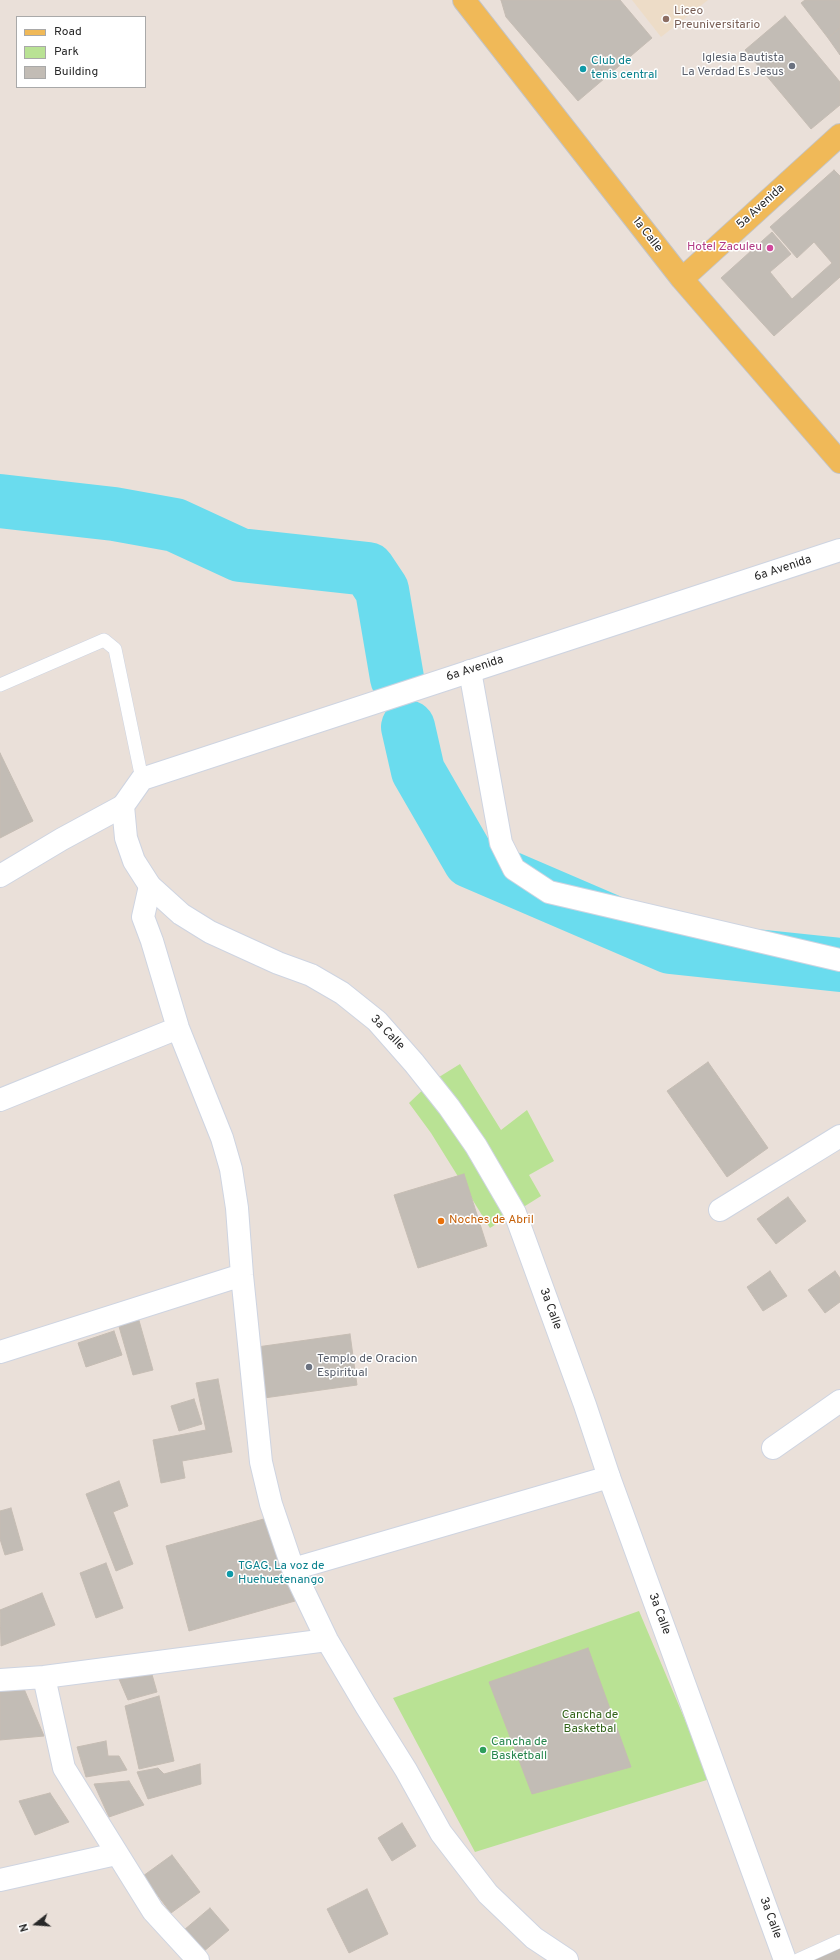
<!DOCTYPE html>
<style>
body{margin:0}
#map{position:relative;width:840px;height:1960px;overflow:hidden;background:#eae0d9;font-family:Overpass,sans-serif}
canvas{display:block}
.legend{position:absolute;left:16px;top:16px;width:130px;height:72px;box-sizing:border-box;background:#fff;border:1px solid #a9a9a9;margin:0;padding:5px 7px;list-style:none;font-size:12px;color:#282828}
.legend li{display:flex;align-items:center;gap:8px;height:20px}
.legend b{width:20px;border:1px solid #a9a9a9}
.north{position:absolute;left:16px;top:1904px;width:40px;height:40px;-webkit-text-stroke:3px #fff;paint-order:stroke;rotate:253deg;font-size:11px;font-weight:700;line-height:16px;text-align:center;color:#282828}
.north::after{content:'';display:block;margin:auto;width:14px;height:18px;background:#282828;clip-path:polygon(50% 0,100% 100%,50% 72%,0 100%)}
</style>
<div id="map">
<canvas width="840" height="1960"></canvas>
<ul class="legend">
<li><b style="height:5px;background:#f0b958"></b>Road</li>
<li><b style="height:11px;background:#b9e294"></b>Park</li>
<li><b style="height:11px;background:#c2bcb5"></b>Building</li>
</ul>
<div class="north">N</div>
</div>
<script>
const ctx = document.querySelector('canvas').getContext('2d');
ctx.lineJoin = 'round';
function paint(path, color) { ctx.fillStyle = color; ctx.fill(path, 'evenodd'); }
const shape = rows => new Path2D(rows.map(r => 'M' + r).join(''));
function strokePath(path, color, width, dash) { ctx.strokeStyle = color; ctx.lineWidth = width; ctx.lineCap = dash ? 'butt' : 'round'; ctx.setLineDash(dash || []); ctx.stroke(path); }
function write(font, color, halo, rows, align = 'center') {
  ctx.font = font + ' Overpass,sans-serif'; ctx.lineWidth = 3; ctx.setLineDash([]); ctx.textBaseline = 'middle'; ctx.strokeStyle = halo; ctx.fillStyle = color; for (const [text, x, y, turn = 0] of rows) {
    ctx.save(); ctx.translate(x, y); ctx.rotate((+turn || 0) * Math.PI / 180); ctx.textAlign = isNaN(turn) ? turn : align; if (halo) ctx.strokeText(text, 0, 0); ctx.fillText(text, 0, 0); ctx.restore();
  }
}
paint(shape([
 [632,0,708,0,661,37]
]), '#eddcc7');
paint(shape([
 [460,1064,501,1130,527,1110,554,1161,529,1175,541,1196,490,1228,431,1133,409,1103,431,1082],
 [639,1611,710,1779,475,1852,393,1698]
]), '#b9e294');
strokePath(shape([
 [0,501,114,514,175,525,240,555,368,569,382,590,397,678],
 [408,727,418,771,470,861,670,947,840,965]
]), '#6adcee', 54);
const building = shape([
 [501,0,620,0,652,38,578,101,506,17,501,0],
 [805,0,840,0,840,28,828,38,801,3,805,0],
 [785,16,840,82,840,105,811,129,745,50,785,16],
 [840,28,840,55,828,38,840,28],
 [834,170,840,176,840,277,774,336,721,278,772,232,791,254,770,272,792,299,832,263,814,242,797,258,770,227,834,170],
 [0,753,33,821,0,838,0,753],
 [708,1062,768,1148,727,1177,667,1091,708,1062],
 [464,1174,487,1246,418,1268,394,1195,464,1174],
 [788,1197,806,1221,776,1244,757,1219,788,1197],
 [770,1271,787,1296,763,1311,747,1287,770,1271],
 [835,1271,840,1278,840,1302,825,1313,808,1290,835,1271],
 [138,1317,153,1370,133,1375,118,1323,138,1317],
 [114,1331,122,1355,86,1367,78,1343,114,1331],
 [350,1334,357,1385,264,1398,257,1347,350,1334],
 [218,1379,232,1452,182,1461,185,1478,161,1483,153,1440,206,1430,196,1383,218,1379],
 [194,1399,202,1424,179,1431,171,1406,194,1399],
 [119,1481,128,1506,113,1512,133,1564,116,1571,86,1494,119,1481],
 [11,1508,23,1550,5,1555,0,1539,0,1511,11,1508],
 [271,1517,295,1601,189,1631,166,1546,271,1517],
 [106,1563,123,1608,96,1618,80,1573,106,1563],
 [42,1593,55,1625,1,1646,0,1610,42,1593],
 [588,1648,631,1767,532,1794,489,1682,588,1648],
 [149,1664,157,1692,128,1700,116,1672,149,1664],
 [22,1684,44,1736,0,1740,0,1687,22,1684],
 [159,1696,174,1761,139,1769,125,1706,159,1696],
 [106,1741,108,1756,119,1756,127,1770,86,1777,77,1747,106,1741],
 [200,1764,201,1784,148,1799,137,1772,158,1768,164,1774,200,1764],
 [129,1781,144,1805,109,1817,94,1784,129,1781],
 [50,1793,69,1822,35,1835,19,1801,50,1793],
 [402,1823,416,1846,392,1861,378,1838,402,1823],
 [172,1855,200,1892,171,1913,143,1876,172,1855],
 [367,1889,388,1934,349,1953,327,1909,367,1889],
 [210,1908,229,1930,203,1952,184,1930,210,1908],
 [840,1944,840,1960,812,1960,840,1944]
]);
paint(building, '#c2bcb5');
strokePath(building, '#c5bcb3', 1);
const lane = shape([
 [0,685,104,640,115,649,142,779],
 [798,1960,840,1941]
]);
const street = shape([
 [470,671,501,843,514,869,549,892,840,960],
 [0,876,62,839,123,806],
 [150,886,143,917,152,941,178,1028,222,1138,231,1169,237,1208,242,1275,261,1462,271,1504,293,1569,327,1640,366,1706,406,1770,441,1833,488,1894,534,1938,567,1960],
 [0,1100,178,1028],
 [720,1210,840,1136],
 [0,1352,242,1275],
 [773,1448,840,1401],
 [293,1569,609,1477],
 [44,1677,64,1768,153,1911,198,1960],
 [0,1680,44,1677,327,1640],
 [0,1880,116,1854]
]);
const secondary = shape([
 [785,1960,609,1477,585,1405,515,1213,476,1146,449,1107,414,1063,377,1021,342,993,311,975,278,963,210,932,181,914,150,886,134,861,126,838,123,806,142,779,840,550]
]);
const primary = shape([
 [464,0,682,279,840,462],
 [682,279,840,135]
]);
strokePath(lane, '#ced4e1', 14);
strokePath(street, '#ced4e1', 24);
strokePath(secondary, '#ced4e1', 24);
strokePath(primary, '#c3c3c3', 24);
strokePath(lane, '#fff', 13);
strokePath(street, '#fff', 22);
strokePath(secondary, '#fff', 22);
strokePath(primary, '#f0b958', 22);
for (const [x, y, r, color] of [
 [666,19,4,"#8d6e63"],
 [792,66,4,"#6b7280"],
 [583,69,4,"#0f9aa8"],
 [770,248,4,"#d1479c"],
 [441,1221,4,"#e8710a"],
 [309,1367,4,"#6b7280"],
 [230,1574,4,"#0f9aa8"],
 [483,1750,4,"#2e9e5b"]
]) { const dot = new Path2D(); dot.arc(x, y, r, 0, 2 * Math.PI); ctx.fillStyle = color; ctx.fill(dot); strokePath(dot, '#fff', 1.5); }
write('12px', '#785e54', '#fff', [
 ["Liceo",674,12],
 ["Preuniversitario",674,26]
], 'left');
write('12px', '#5b616d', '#fff', [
 ["Iglesia Bautista",784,59],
 ["La Verdad Es Jesus",784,73],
 ["Templo de Oracion",317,1360,"left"],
 ["Espiritual",317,1374,"left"]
], 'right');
write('12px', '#0d838f', '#fff', [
 ["Club de",591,62],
 ["tenis central",591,76],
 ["TGAG, La voz de",238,1567],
 ["Huehuetenango",238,1581]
], 'left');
write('12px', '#282828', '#fff', [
 ["5a Avenida",761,207,-42],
 ["1a Calle",647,235,52],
 ["6a Avenida",783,569,-18],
 ["6a Avenida",475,669,-18],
 ["3a Calle",387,1033,46],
 ["3a Calle",550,1309,70],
 ["3a Calle",659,1614,70],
 ["3a Calle",770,1918,70]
]);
write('12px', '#b23c85', '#fff', [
 ["Hotel Zaculeu",762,248]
], 'right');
write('12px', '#c56008', '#fff', [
 ["Noches de Abril",449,1221]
], 'left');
write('12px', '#326319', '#fff', [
 ["Cancha de",590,1716],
 ["Basketbal",590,1730]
]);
write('12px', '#27864d', '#fff', [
 ["Cancha de",491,1743],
 ["Basketball",491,1757]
], 'left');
</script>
